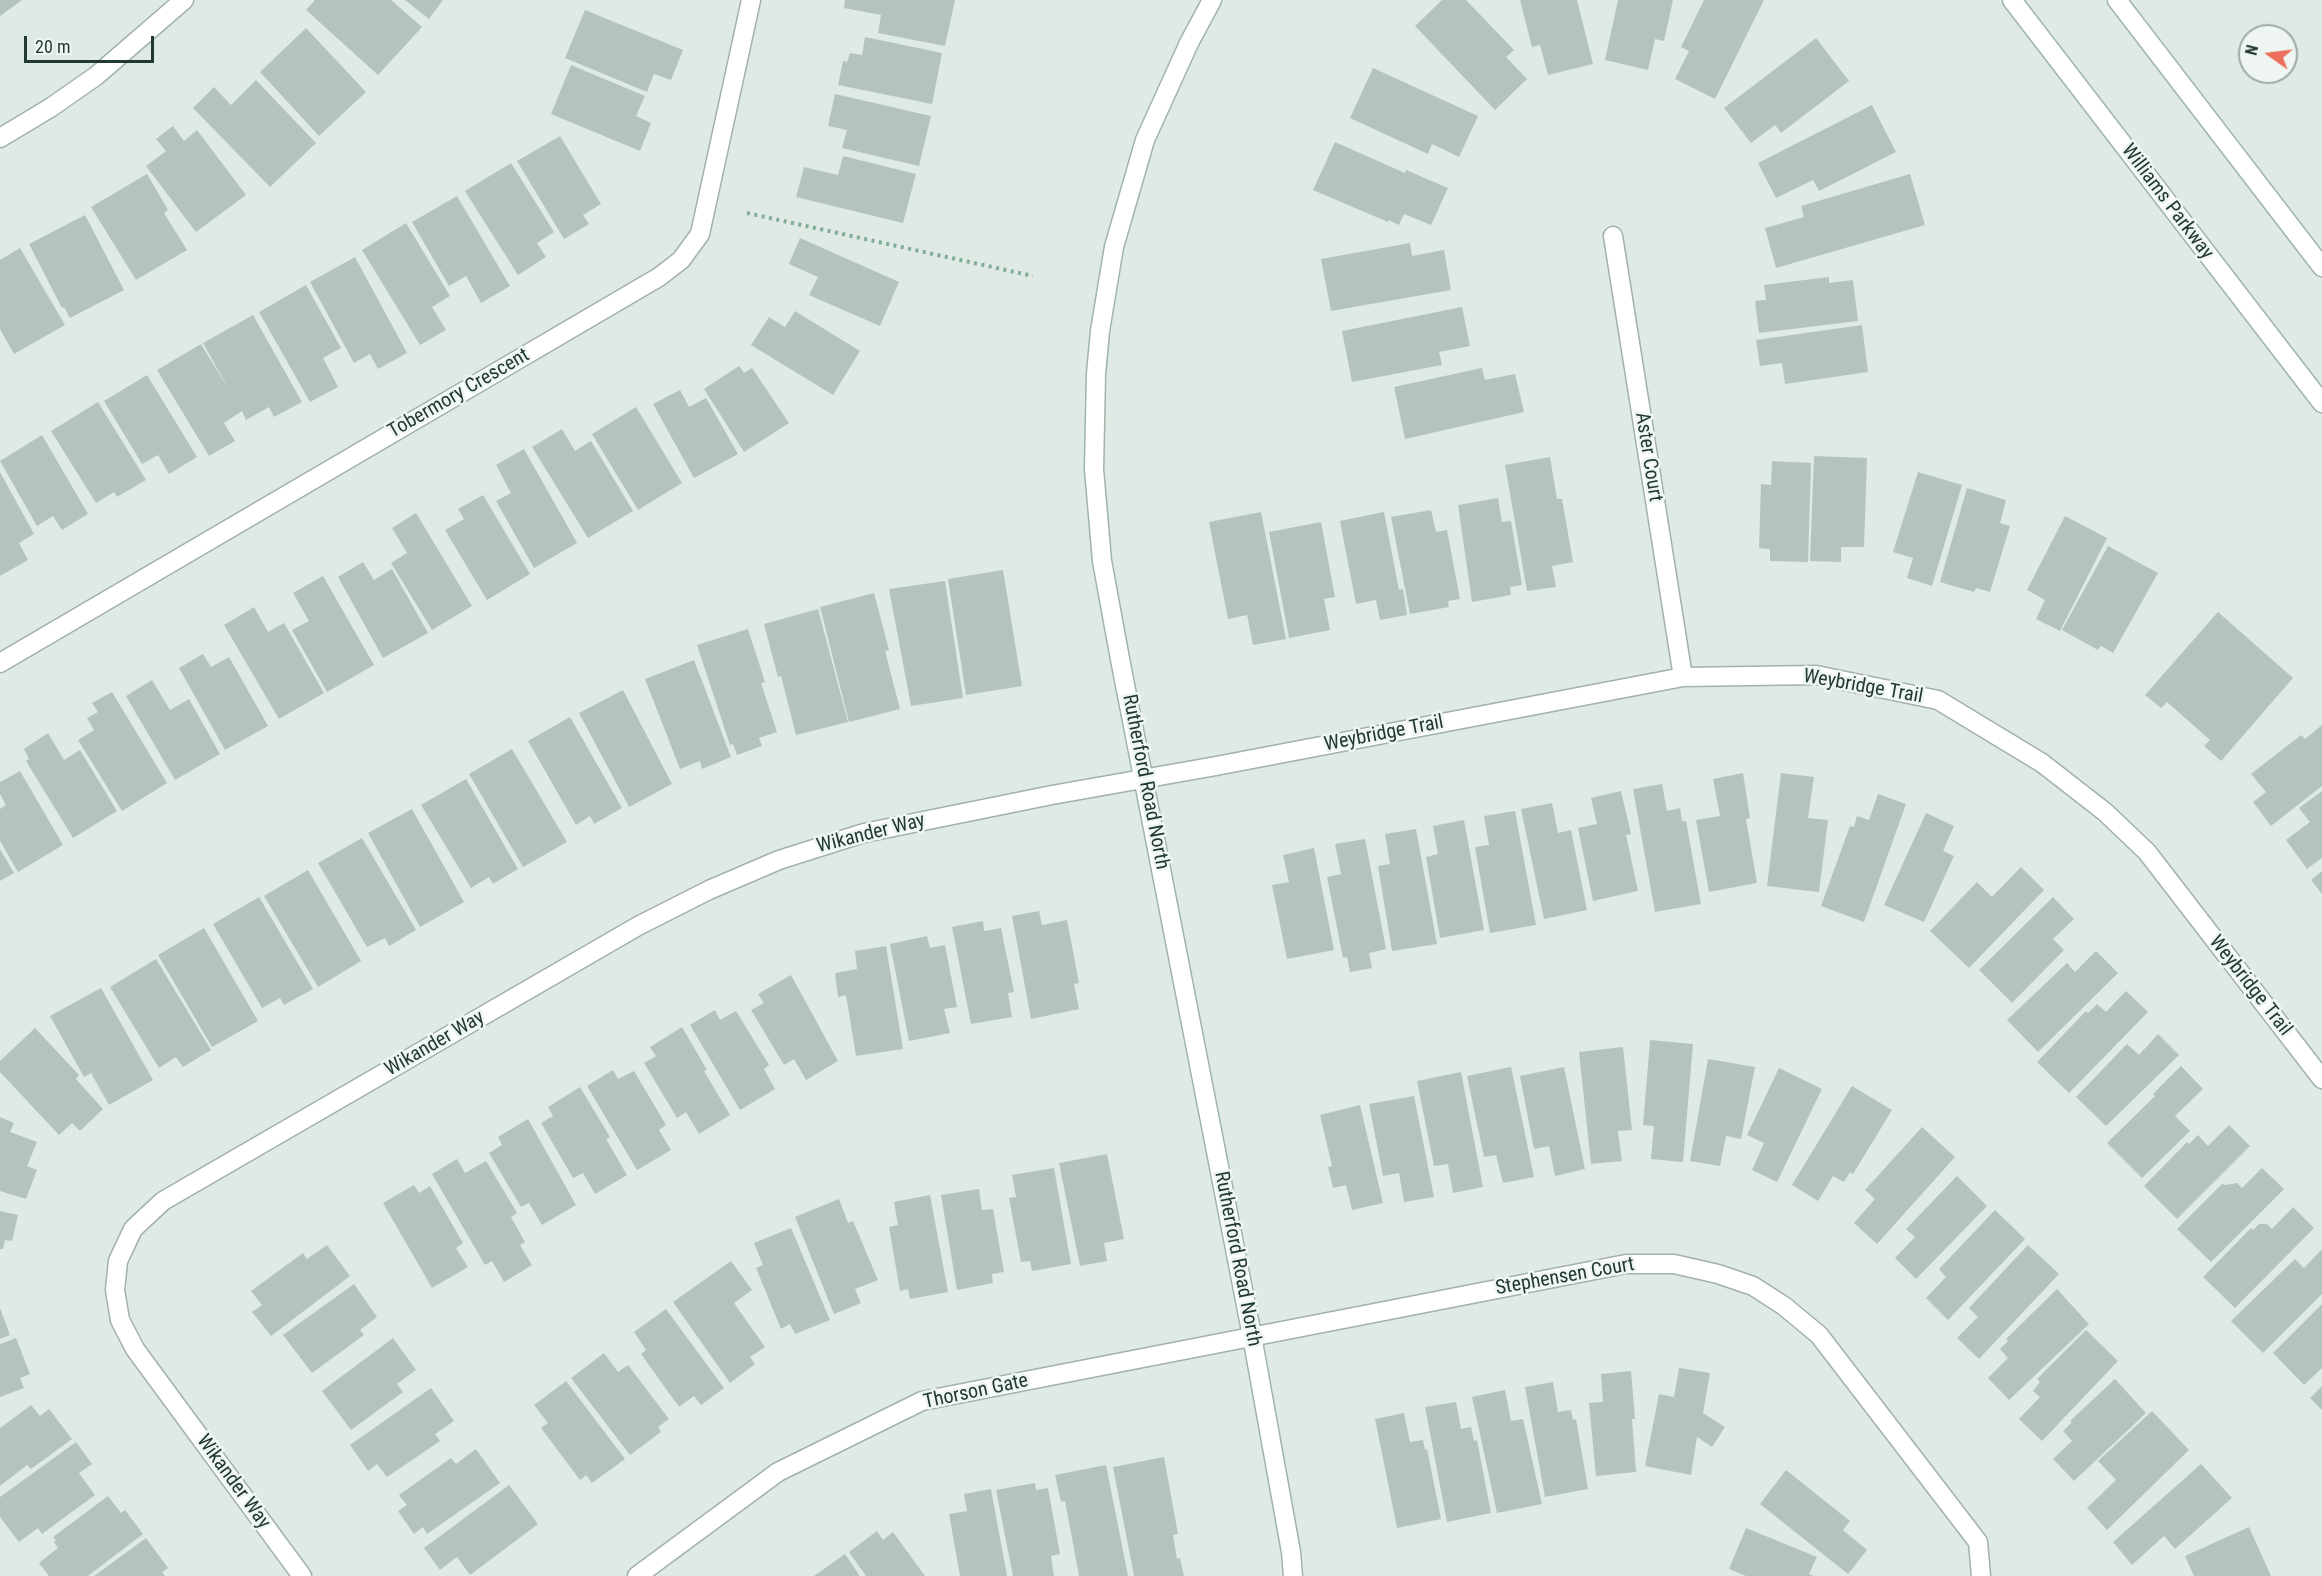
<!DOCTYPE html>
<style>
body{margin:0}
#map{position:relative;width:2322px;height:1576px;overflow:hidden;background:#dfeae4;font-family:"Roboto Condensed",sans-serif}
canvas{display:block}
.north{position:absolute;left:2238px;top:24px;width:60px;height:60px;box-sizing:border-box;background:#eff6f2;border:2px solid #9daaa4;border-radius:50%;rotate:284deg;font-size:16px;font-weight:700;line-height:24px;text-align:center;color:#213930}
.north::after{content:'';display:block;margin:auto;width:21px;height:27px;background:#eb6f5b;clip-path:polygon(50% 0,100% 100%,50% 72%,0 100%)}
.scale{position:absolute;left:24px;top:36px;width:130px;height:27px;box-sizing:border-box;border:3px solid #213930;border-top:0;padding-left:8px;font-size:18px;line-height:21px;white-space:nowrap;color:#213930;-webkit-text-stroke:4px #eff6f2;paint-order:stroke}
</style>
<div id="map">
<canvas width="2322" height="1576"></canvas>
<div class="north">N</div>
<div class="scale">20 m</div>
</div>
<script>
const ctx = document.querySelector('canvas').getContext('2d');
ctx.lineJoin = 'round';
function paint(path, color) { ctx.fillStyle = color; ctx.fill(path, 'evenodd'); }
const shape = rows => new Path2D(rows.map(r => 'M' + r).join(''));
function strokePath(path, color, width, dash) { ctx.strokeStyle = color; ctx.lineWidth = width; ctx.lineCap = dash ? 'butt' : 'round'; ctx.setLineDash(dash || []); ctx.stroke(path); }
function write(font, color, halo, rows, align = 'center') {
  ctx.font = font + ' "Roboto Condensed",sans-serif'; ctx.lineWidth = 5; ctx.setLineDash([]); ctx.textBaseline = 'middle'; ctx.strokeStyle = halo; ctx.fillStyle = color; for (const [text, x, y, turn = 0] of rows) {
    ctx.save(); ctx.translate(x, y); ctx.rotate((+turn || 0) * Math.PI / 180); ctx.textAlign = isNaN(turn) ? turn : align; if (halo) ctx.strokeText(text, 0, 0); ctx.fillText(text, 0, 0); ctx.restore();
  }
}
paint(shape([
 [0,0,22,0,0,16],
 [315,0,391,0,422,27,378,75,306,10],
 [405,0,443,0,429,19],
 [845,0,955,0,945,46,878,33,881,15,844,8],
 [1442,0,1466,0,1514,50,1506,57,1527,79,1495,110,1415,26],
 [1520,0,1577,0,1593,64,1548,75,1540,45,1532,47],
 [1618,0,1673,0,1664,41,1655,39,1648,70,1605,60],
 [1704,0,1764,0,1715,99,1675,79,1689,51,1681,47],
 [585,10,683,50,671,80,654,74,647,92,565,58],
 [306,28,366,92,319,136,260,72],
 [865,37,942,53,932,104,838,85,843,61,847,62,850,53,862,55],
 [1816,38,1849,81,1781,133,1775,125,1751,143,1724,108],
 [571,65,645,96,636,116,651,123,640,151,551,114],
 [1373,68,1478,116,1459,157,1432,144,1428,154,1350,118],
 [256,80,316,143,270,187,193,108,214,87,231,105],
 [835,94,931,116,919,166,842,148,847,130,828,126],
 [1872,105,1896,152,1819,191,1813,180,1776,198,1758,163],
 [173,126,184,141,197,130,246,195,196,232,146,166,166,151,156,139],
 [560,136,601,204,583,215,589,224,564,239,517,161],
 [1335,142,1405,173,1406,170,1448,188,1431,225,1404,214,1399,225,1389,220,1388,222,1313,190],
 [843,156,916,174,903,223,796,197,804,167,838,175],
 [511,163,554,232,537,243,546,257,518,275,465,191],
 [147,174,168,210,164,213,187,250,136,280,91,207],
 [1910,174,1925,225,1776,268,1765,228,1804,217,1801,206],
 [457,196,510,286,481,303,466,276,449,286,412,222],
 [85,215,124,290,70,318,64,307,62,308,29,244],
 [406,223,450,296,432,307,446,330,420,345,362,250],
 [800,238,899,282,880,326,809,295,818,277,789,264],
 [1410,243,1412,256,1444,250,1451,290,1331,311,1321,259],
 [20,248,65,325,14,354,0,329,0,260],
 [355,257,407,353,378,369,370,354,354,363,310,282],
 [1829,277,1829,283,1853,280,1858,321,1759,333,1755,301,1766,300,1764,285],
 [306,285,341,348,323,358,338,387,310,402,259,312],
 [1462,307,1470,346,1439,352,1442,365,1352,382,1342,331],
 [795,311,860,351,833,395,751,345,769,317,785,327],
 [253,315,302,402,274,417,269,407,246,420,242,411,224,423,235,441,209,456,157,370,201,344,229,390,203,343],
 [1862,325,1868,372,1785,384,1782,363,1760,366,1756,340],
 [739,366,744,373,752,368,789,423,744,452,704,389],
 [1482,368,1485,380,1515,374,1524,412,1405,439,1394,387],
 [147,375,197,457,169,474,158,455,142,464,104,401],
 [680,390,689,407,706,398,738,454,694,478,653,404],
 [98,402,146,480,117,497,114,492,96,503,51,431],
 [636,407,682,483,638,510,592,434],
 [562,429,575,451,591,441,633,511,588,538,532,447],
 [42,435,88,514,62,530,53,516,37,526,0,461],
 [524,449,577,543,534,568,496,501,511,493,496,465],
 [1814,456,1867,458,1864,547,1841,547,1841,562,1810,561],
 [1550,457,1557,499,1562,499,1573,562,1552,566,1556,587,1527,591,1505,465],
 [1772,461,1811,463,1808,562,1770,561,1770,549,1759,548,1761,484,1771,485],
 [0,472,34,534,19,543,28,560,0,576],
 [1918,472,1962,485,1932,586,1907,578,1913,558,1893,552],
 [1967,488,2006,500,2000,523,2010,526,1990,592,1976,588,1974,592,1940,582],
 [483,495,530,574,487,600,445,530,464,519,458,509],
 [1498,498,1502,522,1511,521,1522,585,1510,587,1511,595,1472,602,1458,505],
 [1431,510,1436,532,1447,530,1460,599,1448,601,1449,607,1410,614,1391,517],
 [1261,512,1286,639,1253,645,1247,615,1228,619,1209,522],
 [1384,512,1399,590,1403,589,1407,615,1380,620,1376,600,1356,604,1340,521],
 [416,513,472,606,432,630,391,563,407,553,392,528],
 [2065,516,2107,538,2060,631,2036,619,2045,600,2027,590],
 [1321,522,1335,597,1324,599,1330,630,1289,638,1269,532],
 [2108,546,2158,573,2113,653,2101,646,2098,650,2062,630],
 [363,562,374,580,392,569,428,633,383,658,338,577],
 [1003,570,1022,686,966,695,948,579],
 [323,576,374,665,327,692,292,630,309,621,293,593],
 [945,581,963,698,911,706,889,589],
 [874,593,889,650,885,651,900,709,849,722,820,607],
 [254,607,268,632,284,623,324,693,279,719,224,625],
 [818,609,848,722,796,735,781,676,778,677,764,624],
 [2218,612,2293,678,2221,761,2204,746,2210,740,2167,702,2161,708,2145,695],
 [748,629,765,682,761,683,777,732,759,738,762,746,737,755,733,744,730,745,697,645],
 [203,654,211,667,229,657,268,726,225,750,179,668],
 [694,660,731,757,702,769,700,761,680,769,645,679],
 [152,680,170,710,189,699,220,754,175,780,126,696],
 [623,690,672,784,629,807,579,713],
 [112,692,167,783,122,811,78,740,94,730,87,718,98,712,92,703],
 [570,717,622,808,594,824,590,816,576,825,528,741],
 [2322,725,2322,786,2271,826,2253,802,2266,792,2251,774,2301,735,2305,739],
 [48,733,64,760,80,750,117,811,73,838,26,761,29,759,24,749],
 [512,749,567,842,523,867,469,774],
 [20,771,63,845,18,872,0,841,0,809,6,805,0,794,0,782],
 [1743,773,1750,818,1746,819,1757,883,1709,892,1696,820,1720,816,1713,779],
 [1781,773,1814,777,1808,818,1828,820,1819,892,1767,886],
 [466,779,518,869,493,884,489,877,471,888,421,805],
 [1662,784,1667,811,1680,808,1682,821,1686,821,1701,904,1655,912,1633,789],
 [1621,791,1631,834,1626,835,1638,891,1593,901,1578,828,1597,824,1591,798],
 [2322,791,2322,858,2307,869,2286,840,2310,822,2299,808],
 [1878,794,1906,804,1864,922,1821,906,1850,826,1854,827,1857,816,1869,820],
 [1552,803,1558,833,1571,830,1587,910,1544,919,1521,809],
 [412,809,464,902,420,927,368,833],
 [1515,811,1536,925,1490,933,1475,847,1489,845,1484,816],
 [1926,813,1954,826,1943,851,1954,856,1924,922,1884,905],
 [1464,820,1484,930,1440,938,1426,857,1438,854,1433,826],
 [1416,829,1437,944,1392,951,1378,866,1390,864,1385,834],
 [362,838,416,930,389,946,385,938,367,947,318,863],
 [1365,839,1386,949,1369,953,1372,968,1350,972,1347,957,1343,958,1327,877,1341,874,1335,844],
 [1314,848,1334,950,1287,959,1272,885,1289,882,1283,855],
 [0,849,14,873,0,881],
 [2021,867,2044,890,1969,968,1930,931,1977,882,1992,897],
 [308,870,361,961,318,987,264,896],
 [2322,871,2322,894,2311,880],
 [259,897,313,989,284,1005,280,998,262,1008,213,924],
 [2053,897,2074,919,2053,939,2064,950,2012,1003,1979,970],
 [1039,911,1042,925,1067,920,1079,983,1074,984,1079,1009,1031,1019,1012,916],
 [983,921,984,931,1001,928,1014,992,1008,993,1012,1017,971,1024,952,927],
 [204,928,258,1021,212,1047,158,955],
 [927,936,930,948,945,945,957,1007,944,1009,950,1033,909,1041,890,944],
 [886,946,903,1049,856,1056,846,995,838,997,835,973,857,969,855,951],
 [2096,951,2118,973,2038,1052,2007,1020,2067,963,2075,972],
 [156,959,211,1050,183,1067,176,1057,159,1068,110,987],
 [791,975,838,1061,806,1080,794,1059,784,1065,751,1010,764,1003,758,994],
 [101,988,153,1080,109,1105,91,1073,84,1077,50,1016],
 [2126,991,2148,1012,2069,1093,2037,1062,2086,1011,2088,1013,2097,1004,2106,1012],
 [715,1010,720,1020,736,1011,769,1065,764,1069,775,1089,740,1110,690,1025],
 [682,1027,707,1070,704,1071,730,1115,699,1134,686,1112,677,1118,644,1063,656,1056,650,1047],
 [35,1028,79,1075,76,1079,103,1109,80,1131,72,1123,59,1135,0,1072,0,1061],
 [2158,1034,2179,1055,2106,1126,2076,1097,2127,1044,2139,1055],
 [1650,1040,1693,1044,1683,1162,1651,1159,1654,1126,1643,1125],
 [1623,1047,1632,1130,1618,1131,1622,1161,1591,1164,1579,1052],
 [1708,1059,1755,1067,1741,1139,1726,1136,1720,1166,1690,1161],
 [2181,1066,2203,1089,2175,1116,2190,1131,2142,1178,2107,1143,2155,1096,2153,1094],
 [1511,1067,1534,1177,1503,1183,1496,1155,1484,1157,1467,1076],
 [1564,1067,1585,1169,1555,1176,1549,1146,1534,1149,1520,1076],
 [1779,1068,1822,1089,1777,1182,1752,1170,1764,1143,1747,1135],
 [613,1070,618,1079,634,1071,666,1125,659,1130,671,1150,637,1170,587,1086],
 [1461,1072,1483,1187,1453,1193,1448,1164,1434,1166,1417,1081],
 [1852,1086,1892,1110,1853,1174,1850,1172,1844,1182,1833,1176,1818,1201,1792,1185],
 [580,1087,610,1137,606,1139,627,1175,595,1194,583,1173,573,1178,541,1123,553,1116,548,1107],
 [1414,1096,1434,1197,1404,1202,1399,1173,1383,1176,1369,1104],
 [1360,1105,1383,1203,1352,1210,1346,1185,1333,1188,1328,1167,1332,1166,1320,1115],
 [0,1117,14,1123,10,1132,37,1142,27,1166,37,1170,26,1199,0,1191],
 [528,1119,576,1205,542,1225,529,1203,521,1207,489,1153,502,1145,498,1137],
 [2229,1125,2250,1146,2177,1219,2144,1186,2187,1142,2189,1144,2198,1135,2208,1146],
 [1922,1127,1955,1157,1877,1244,1854,1223,1875,1199,1865,1190],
 [1107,1154,1124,1239,1104,1243,1107,1261,1080,1266,1059,1163],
 [457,1159,465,1173,486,1161,517,1213,511,1217,525,1242,520,1245,532,1265,504,1282,492,1261,485,1265,432,1174],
 [1054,1168,1071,1264,1032,1271,1030,1261,1021,1262,1009,1198,1016,1197,1012,1175],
 [2262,1168,2284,1189,2211,1262,2177,1229,2222,1184,2225,1185,2237,1183,2242,1188],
 [1957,1176,1987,1206,1916,1279,1895,1258,1915,1237,1906,1229],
 [414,1185,419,1193,430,1186,463,1243,456,1248,468,1267,432,1288,383,1203],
 [979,1189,982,1210,993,1209,1004,1272,992,1274,993,1283,957,1290,941,1195],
 [930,1195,948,1292,910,1299,908,1289,900,1291,889,1227,898,1225,894,1202],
 [839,1199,848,1223,853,1221,878,1280,855,1289,861,1303,834,1314,795,1217],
 [2293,1207,2314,1228,2235,1308,2203,1277,2251,1228,2253,1230,2259,1224,2267,1224,2272,1229],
 [1995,1210,2025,1239,1948,1320,1926,1298,1946,1277,1939,1269],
 [0,1211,18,1215,12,1241,5,1240,3,1249,0,1249],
 [791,1228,830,1320,795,1334,790,1324,781,1329,756,1268,763,1265,754,1243],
 [327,1245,350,1276,271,1336,252,1312,262,1305,251,1291,303,1253,307,1259],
 [2028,1245,2059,1274,1979,1359,1957,1338,1978,1317,1969,1308],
 [2322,1249,2322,1294,2263,1353,2231,1321,2295,1259,2304,1268],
 [731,1261,752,1290,734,1303,765,1347,750,1357,755,1364,730,1383,673,1302],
 [354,1284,377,1317,360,1330,364,1335,312,1373,283,1335],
 [2057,1289,2089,1324,2009,1400,1988,1378,2008,1358,2000,1349,2008,1341,2006,1339],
 [2322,1304,2322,1368,2304,1385,2273,1353],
 [0,1308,10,1335,0,1339],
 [666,1309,724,1388,701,1405,694,1396,679,1407,641,1354,646,1350,634,1332],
 [2086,1330,2118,1361,2042,1441,2019,1419,2040,1397,2033,1391,2040,1382,2037,1379],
 [16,1338,30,1374,20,1378,24,1388,0,1397,0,1344],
 [393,1338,416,1370,397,1384,403,1392,351,1430,322,1391],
 [604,1353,618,1372,628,1365,669,1419,658,1427,661,1432,630,1455,571,1378],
 [1679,1368,1710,1373,1703,1413,1725,1427,1712,1447,1697,1437,1691,1475,1645,1466,1659,1394,1674,1397],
 [1631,1371,1635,1419,1632,1419,1636,1472,1596,1476,1589,1403,1603,1402,1601,1374],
 [2115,1379,2146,1413,2074,1481,2053,1459,2072,1441,2063,1431,2072,1422,2070,1421],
 [566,1381,625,1459,592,1483,586,1475,580,1480,541,1428,548,1423,534,1405],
 [1553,1382,1558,1412,1571,1410,1573,1420,1576,1419,1588,1489,1545,1497,1525,1387],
 [2322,1386,2322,1410,2310,1398],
 [431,1388,454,1421,435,1434,440,1441,387,1477,377,1464,368,1471,350,1445],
 [1505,1390,1511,1421,1523,1419,1542,1504,1497,1513,1472,1397],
 [1456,1402,1461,1429,1471,1427,1474,1441,1477,1440,1491,1513,1447,1522,1425,1407],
 [31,1405,40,1416,49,1409,72,1439,31,1469,27,1465,0,1486,0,1428],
 [2152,1411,2189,1450,2107,1530,2087,1508,2116,1480,2098,1461],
 [1404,1413,1410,1442,1423,1440,1425,1450,1427,1449,1441,1519,1397,1528,1375,1419],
 [76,1442,92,1464,79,1473,95,1495,42,1534,38,1528,19,1542,0,1517,0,1497],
 [476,1449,500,1483,427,1534,423,1527,414,1534,398,1511,407,1505,399,1495,451,1458,456,1464],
 [1164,1457,1178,1534,1173,1535,1177,1559,1180,1558,1184,1576,1134,1576,1113,1467],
 [2201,1464,2232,1498,2175,1549,2164,1536,2132,1565,2113,1542],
 [1106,1465,1128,1576,1079,1576,1065,1501,1061,1502,1055,1475],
 [1786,1470,1850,1521,1843,1530,1867,1550,1848,1574,1760,1504],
 [1035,1483,1036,1490,1048,1488,1060,1554,1051,1556,1054,1576,1013,1576,996,1490],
 [509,1485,538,1524,470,1575,457,1557,440,1570,424,1548],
 [991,1489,1007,1576,960,1576,949,1514,967,1511,964,1494],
 [108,1496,121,1513,125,1510,143,1534,88,1576,49,1576,39,1563,58,1548,54,1542,56,1540,53,1537],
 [2249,1527,2271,1576,2194,1576,2185,1556],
 [1746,1528,1817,1557,1809,1574,1814,1576,1746,1576,1729,1569],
 [877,1531,883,1540,893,1532,925,1576,866,1576,849,1552],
 [146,1538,168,1568,162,1572,165,1576,94,1576],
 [845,1554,860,1576,814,1576]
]), '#b4c4bc');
const street = shape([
 [0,138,50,108,96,76,184,0],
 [1613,236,1683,677],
 [0,663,659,277,681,260,700,234,751,0],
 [302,1576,135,1349,120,1320,115,1290,118,1261,133,1229,163,1201,638,926,709,890,779,860,864,833,1052,795,1216,766,1683,677,1816,675,1938,700,2042,763,2105,812,2147,852,2322,1079],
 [637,1576,778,1472,922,1401,1626,1264,1674,1264,1718,1274,1753,1286,1784,1306,1819,1335,1978,1542,1981,1576]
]);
const secondary = shape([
 [1212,0,1189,43,1145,140,1114,247,1100,331,1096,374,1094,469,1102,561,1120,659,1252,1336,1291,1552,1293,1576],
 [2012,0,2322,403],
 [2117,0,2322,267]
]);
strokePath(street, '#a2b1aa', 21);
strokePath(secondary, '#9fb5aa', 21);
strokePath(shape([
 [747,213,1033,276]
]), '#81ac9a', 4, [3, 4.5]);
strokePath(street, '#fff', 18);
strokePath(secondary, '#fff', 18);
write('20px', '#213930', '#eff6f2', [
 ["Williams Parkway",2167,202,53],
 ["Tobermory Crescent",459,394,-30],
 ["Aster Court",1648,457,81],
 ["Weybridge Trail",1863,687,10],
 ["Weybridge Trail",1384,734,-11],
 ["Rutherford Road North",1145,782,79],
 ["Wikander Way",871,834,-14],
 ["Weybridge Trail",2250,986,52],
 ["Wikander Way",435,1044,-30],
 ["Rutherford Road North",1237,1259,79],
 ["Stephensen Court",1565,1277,-10],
 ["Thorson Gate",976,1392,-12],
 ["Wikander Way",233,1482,54]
]);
</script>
